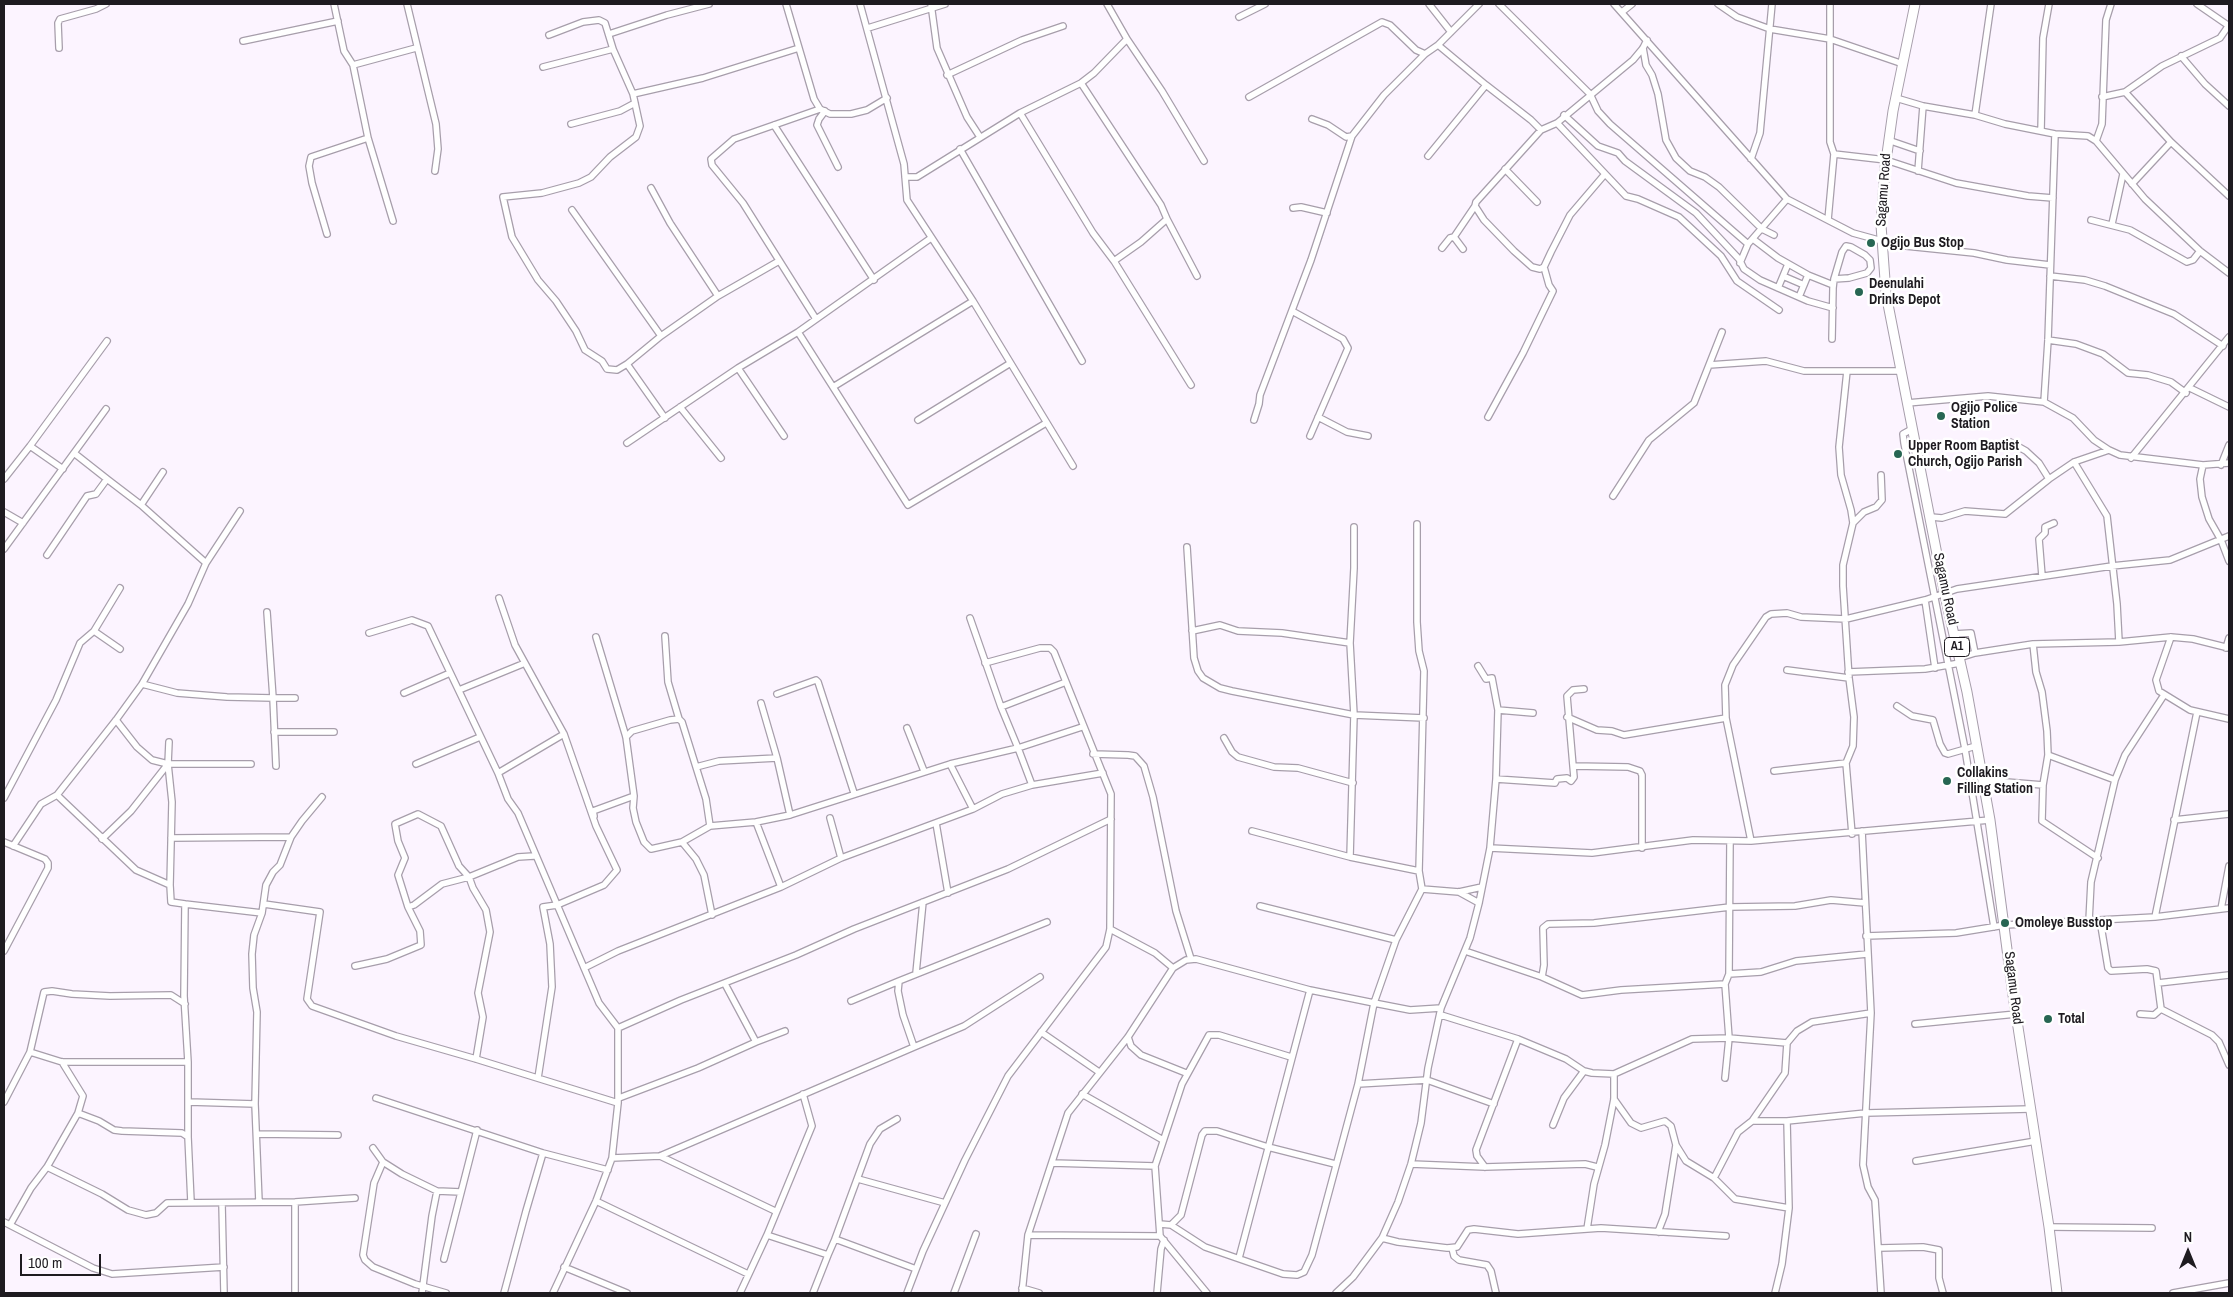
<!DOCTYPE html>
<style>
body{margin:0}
#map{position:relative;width:2233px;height:1297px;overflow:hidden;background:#fcf4ff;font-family:"Archivo Narrow",sans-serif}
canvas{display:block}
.frame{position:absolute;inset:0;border:5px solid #1e1b20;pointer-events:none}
.north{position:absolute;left:2163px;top:1227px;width:50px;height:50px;-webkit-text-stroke:4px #fff;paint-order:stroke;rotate:0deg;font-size:14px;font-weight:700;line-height:20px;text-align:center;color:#1e1b20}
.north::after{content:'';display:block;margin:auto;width:18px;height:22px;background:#1e1b20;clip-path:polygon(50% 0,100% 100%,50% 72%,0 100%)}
.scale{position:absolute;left:20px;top:1254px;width:81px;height:22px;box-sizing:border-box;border:2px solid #1e1b20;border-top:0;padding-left:6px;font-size:15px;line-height:18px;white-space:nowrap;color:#1e1b20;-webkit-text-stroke:4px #fff;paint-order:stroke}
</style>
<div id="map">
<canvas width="2233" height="1297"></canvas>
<div class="frame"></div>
<div class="north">N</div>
<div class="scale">100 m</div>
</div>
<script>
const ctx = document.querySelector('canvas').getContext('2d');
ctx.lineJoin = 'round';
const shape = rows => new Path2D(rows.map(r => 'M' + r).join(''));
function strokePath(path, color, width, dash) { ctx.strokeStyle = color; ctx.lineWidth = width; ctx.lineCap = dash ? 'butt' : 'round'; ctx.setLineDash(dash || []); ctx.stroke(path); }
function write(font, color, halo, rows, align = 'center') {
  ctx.font = font + ' "Archivo Narrow",sans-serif'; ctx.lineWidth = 5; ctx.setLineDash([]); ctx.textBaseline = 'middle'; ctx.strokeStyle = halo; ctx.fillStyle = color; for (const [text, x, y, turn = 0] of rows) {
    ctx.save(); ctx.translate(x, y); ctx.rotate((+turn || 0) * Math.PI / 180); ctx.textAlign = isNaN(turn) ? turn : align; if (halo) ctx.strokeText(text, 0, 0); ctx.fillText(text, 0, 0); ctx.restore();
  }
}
const minor = shape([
 [407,4,436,124,438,149,435,171],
 [786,4,814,99,820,109,830,114,851,114,867,110,887,98],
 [860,4,904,164,907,200,973,301,1073,466],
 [931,4,937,48,967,117,980,137],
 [1107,4,1127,39,1162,91,1204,161],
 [1429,4,1451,32],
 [1499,4,1590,94,1598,111,1610,124,1748,244],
 [1614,4,1787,199,1853,233,1882,241],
 [1718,4,1737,17,1770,29,1830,39,1903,64],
 [2111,4,2106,20,2102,124,2096,141,2145,199,2200,251,2229,273],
 [2197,4,2229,26],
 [1622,12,1632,4],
 [1239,17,1265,4],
 [868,28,945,4],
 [609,34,667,15,709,4],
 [243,41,338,21],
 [1438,45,1486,85,1531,120,1541,130],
 [59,48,58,23,60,19,96,9,106,4],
 [1643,48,1646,65,1652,75,1658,94,1666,140,1676,158,1690,171,1705,177,1719,187,1762,229,1774,235],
 [613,49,633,94,640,126,636,137,610,157,591,177,579,183,542,193,503,197,512,237,538,280,556,301,576,331,585,350,602,361,607,369,617,370,627,364,661,336,718,296,779,261],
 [2181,56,2205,84,2229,106],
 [353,65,416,48],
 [543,67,613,49,605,23,599,20,583,22,549,35],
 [947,75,1022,40,1063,26],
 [1081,83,1161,205,1167,219,1141,242,1114,261],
 [2125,92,2171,142,2229,196],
 [633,94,703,78,799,48],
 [1249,97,1382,22,1390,25,1416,50,1425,54],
 [2102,97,2125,92,2162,66,2220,38,2229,25],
 [1896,98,1923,106,1975,115,2005,124,2055,134,2088,136,2096,141],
 [825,111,819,119,817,125,838,167],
 [1020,113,1093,233,1114,261,1191,385],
 [1564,115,1598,146,1618,153,1625,161,1696,213,1739,259,1744,269,1760,280,1808,301,1833,308],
 [1975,115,1991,4],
 [1312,119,1328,125,1346,137,1352,136],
 [1557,123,1626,196,1638,199,1679,217,1721,256,1737,281,1779,310],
 [571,124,620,111,635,103],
 [774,125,874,280],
 [2041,131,2043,38,2049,4],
 [368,138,393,221],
 [1888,140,1920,151],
 [960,149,1082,361],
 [1834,154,1886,160,1956,183,2028,196,2053,198],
 [1428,156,1486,85],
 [1751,159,1760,133,1772,4],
 [1505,169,1537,202],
 [1918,171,1923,106],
 [905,177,917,177,1020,113,1081,83,1094,73,1127,39],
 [2132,184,2171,142],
 [651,188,670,223,718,296],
 [1293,208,1301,207,1327,213],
 [572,210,661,336],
 [1167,219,1197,276],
 [1828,220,1834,154,1830,142,1830,4],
 [2091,220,2130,230,2187,262,2193,260,2200,251],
 [2112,224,2123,174],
 [327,234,312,183,309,166,311,157,368,138,353,65,344,51,334,4],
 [1753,239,1778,258,1808,275,1833,285],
 [1883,246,1896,245,1974,253,2007,260,2050,265],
 [1442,248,1450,238,1454,237],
 [1463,249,1454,237,1475,206],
 [1740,263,1748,244,1787,199],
 [1544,267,1540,269,1532,267,1514,251,1484,220,1475,206,1476,202,1541,130,1557,123,1633,60,1643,48,1647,40],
 [1783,276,1804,285],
 [2050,276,2085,280,2105,286,2174,314,2223,346],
 [1778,288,1788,264],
 [1799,297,1808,275],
 [1292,311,1343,339,1348,348,1310,436],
 [816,319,743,203,712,165,711,159,734,139,820,109],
 [798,332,908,505,1046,423],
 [1832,339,1833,288,1834,279,1842,252,1846,246,1851,247,1865,255,1870,260,1871,268,1867,273,1849,278,1834,279],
 [2048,340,2076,344,2103,354,2128,373,2148,375,2171,382,2186,393],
 [627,364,665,418],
 [1709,365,1722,332],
 [738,368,784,436],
 [1847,371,1839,447,1841,475,1851,510,1853,523,1843,565,1843,586,1849,678,1854,717,1853,746,1846,763,1852,834],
 [833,387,973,301],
 [2190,388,2229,407],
 [2044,402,2048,340,2055,134],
 [1907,403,1988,396,2044,402,2073,418,2094,440,2109,450,2120,455,2203,465,2229,463],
 [680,407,721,458],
 [1318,417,1347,432,1368,436],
 [1488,417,1523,353,1553,291,1549,285,1544,267,1551,252,1570,215,1605,174],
 [918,420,1009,364],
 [1254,420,1259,404,1260,395,1311,260,1352,136,1384,95,1425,54,1438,45,1479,4],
 [1912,429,1903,434,1904,443,1965,749,1994,927],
 [2010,442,2026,451,2039,463,2049,479],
 [627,443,738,368,798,332,931,238],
 [30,446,63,469],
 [74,453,107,479],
 [2131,458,2229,337],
 [2074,462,2107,516,2117,604,2119,642],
 [2203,465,2200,479,2202,497,2209,519,2221,540,2229,561],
 [2221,465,2229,445],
 [163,472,141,505,206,563],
 [4,479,30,446,107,341],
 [1613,496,1649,440,1694,403,1709,365,1766,361,1804,371,1901,371],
 [4,512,23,523],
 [1931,517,1942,518,1965,511,2005,514,2049,479,2074,462,2109,450],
 [1853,523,1864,512,1876,507,1882,500,1881,475],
 [1417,524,1417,622,1419,651,1424,671,1419,871,1422,889,1459,892,1482,887],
 [1187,547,1194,658,1198,671,1203,678,1220,688,1232,691,1354,715,1424,718],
 [4,549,106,409],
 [47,555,87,496,96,494,107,479,141,505],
 [2042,576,2039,539,2045,533,2045,527,2054,523],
 [499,598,515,645,564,734],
 [1925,600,1935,668],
 [970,618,1001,707,1018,748,1082,727],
 [94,631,120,649],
 [1192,631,1220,625,1238,631,1282,633,1350,643],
 [369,633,412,620,428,626,498,773,508,799,518,813,599,1003,618,1028,618,1103,612,1158,596,1201,553,1293],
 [1954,634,1971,633,1975,653],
 [665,636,668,682,679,719],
 [2171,637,2156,680,2159,691,2190,710,2229,719],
 [2033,644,2036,672,2042,692,2047,731,2048,755,2043,785,2042,821,2098,858],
 [2226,648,2229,638],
 [1959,658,1975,653,2033,644,2119,642,2171,637,2193,639,2229,648],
 [1787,670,1849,678],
 [1848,672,1925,669,1960,663],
 [142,684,177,693,227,697,273,698,267,612],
 [1584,689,1573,690,1567,696,1573,766,1628,767,1640,771,1642,775,1642,848],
 [459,690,525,663],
 [404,693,450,673],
 [777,694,816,680,818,682,854,793],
 [761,703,777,758,790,815],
 [1897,706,1912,716,1933,720,1940,744,1945,753,1948,754,1976,746],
 [1001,707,1066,682],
 [1498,710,1533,713],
 [1567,717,1597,730,1612,731,1624,735,1726,718],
 [116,720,137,747,152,760,168,764,251,764],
 [907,728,924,771],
 [274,732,334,732],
 [626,737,632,731,670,720,679,719,682,722,706,799,710,826],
 [1224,738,1232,752,1238,757,1274,767,1298,768,1353,783],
 [1093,754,1128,755,1135,756,1144,766,1153,797,1176,911,1191,959],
 [2048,755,2115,780],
 [416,764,480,737],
 [950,764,973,809],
 [276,766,273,698,295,698],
 [696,767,719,761,777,758],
 [1774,771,1846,763],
 [498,773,564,734,596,826,617,870,604,885,557,905,543,907,550,944,552,987,538,1078],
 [1496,779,1555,783,1557,779,1567,778,1571,781,1574,777,1573,766],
 [1982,780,2043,785],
 [57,795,136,870,170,885,172,802,168,764,169,742],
 [634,796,633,808,636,822,644,842,651,849,682,842,710,826,756,822],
 [4,798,56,700,80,643,94,631,120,588],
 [594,816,593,811,634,796,626,737,596,637],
 [830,818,841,858],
 [2174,820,2229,814],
 [936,823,948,893],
 [1252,831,1350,857,1419,871],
 [1862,831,1871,1013,1863,1165,1868,1187,1875,1200,1881,1293],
 [171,838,291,837],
 [102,839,131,811,168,764],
 [1751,841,1726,718,1725,685,1733,665,1766,617,1771,614,1787,613,1801,617,1846,619,1925,600,1957,589,2112,566,2170,560,2229,536],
 [4,842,45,859,48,863,48,868,4,951],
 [682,842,696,859,704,875,712,915],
 [13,846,41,804,57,795,116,720,142,684,188,604,206,563,240,511],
 [1490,848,1592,853,1693,840,1751,841,1990,820],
 [1350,857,1354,715,1350,643,1354,568,1354,527],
 [170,885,171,902,185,904,184,996,188,1062,188,1137],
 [781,887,756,822,790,815,950,764,1018,748,1032,785],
 [1459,892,1479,903],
 [185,904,262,913],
 [264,904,320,912,307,999,312,1006,396,1036,476,1059,618,1103],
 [1260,906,1396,940],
 [408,907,398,875,405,858,398,841,395,824,418,814,441,826,459,866,469,877,473,888,486,910,490,932,478,993,483,1017,476,1059],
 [2221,909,2229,866],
 [2155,917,2197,712],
 [2100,920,2108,968,2111,971,2147,969,2156,971,2161,1009,2154,1015,2140,1014],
 [2089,921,2091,882,2115,780,2125,755,2164,695],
 [1110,929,1155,953,1173,968],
 [1866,936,1956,933,2005,925,2155,917,2229,908],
 [1465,951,1542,977,1582,995,1621,990,1725,984],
 [355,966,387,959,421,945,420,931,408,907,414,905,442,884,469,877,518,857,534,856],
 [584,968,618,951,781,887,841,858,973,809,1002,794,1032,785,1103,773],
 [916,973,923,902],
 [1729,974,1761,972,1796,961,1867,954],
 [1040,977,964,1026,914,1047,903,1015,898,991,899,981,1047,922],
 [1542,977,1544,965,1543,928,1548,924,1594,923,1730,907,1795,906,1831,900,1865,903],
 [2158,983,2229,975],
 [851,1001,899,981],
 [2161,1009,2212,1035,2219,1042,2229,1065],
 [1441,1015,1518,1039,1566,1059,1584,1071,1592,1073,1614,1074,1692,1039,1729,1038,1787,1043],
 [1915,1024,2016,1014],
 [618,1028,681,1000,796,955,854,929,1008,869,1111,819],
 [1041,1032,1099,1072],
 [1128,1037,1131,1046,1141,1055,1186,1073],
 [756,1042,785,1031],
 [30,1052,44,992,52,991,72,994,110,996,171,995,185,1004],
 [62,1062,83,1096,78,1113,47,1167,102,1194,128,1210,146,1215,156,1213,167,1203,295,1202,355,1198],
 [1725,1078,1729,1038,1725,984,1729,974,1730,841],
 [1358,1084,1427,1080,1494,1104],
 [1082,1094,1163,1140],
 [376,1098,543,1153,608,1170],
 [619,1098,698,1068,756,1042,725,984],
 [1614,1099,1631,1123,1641,1128,1665,1121,1671,1126,1676,1145,1686,1161,1714,1178,1735,1199,1789,1208],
 [4,1102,30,1052,62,1062,188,1062],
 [189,1102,255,1104],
 [78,1113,99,1121,114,1130,122,1131,182,1133,188,1137,191,1202],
 [1752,1121,1787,1121,1866,1113,2030,1109],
 [1553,1125,1564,1098,1584,1071],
 [257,1134,338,1135],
 [373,1148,383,1162,402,1174,437,1191,461,1192],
 [660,1156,775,1211],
 [612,1158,660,1156,914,1047],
 [1916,1161,2036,1141],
 [383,1162,374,1183,363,1255,365,1260,373,1267,415,1284,446,1293],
 [1052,1163,1155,1166],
 [1411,1164,1485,1167,1585,1164,1597,1167],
 [1485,1167,1477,1156,1476,1150,1518,1039],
 [1714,1178,1738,1132,1752,1121,1785,1073,1787,1043,1797,1031,1812,1022,1871,1013],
 [858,1179,945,1203],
 [596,1201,748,1274],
 [259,1202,255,1104,257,1012,253,988,252,954,254,935,262,913,266,885,273,872,280,865,291,837,302,821,322,797],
 [295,1202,295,1293],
 [222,1204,224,1293],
 [4,1222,93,1268,112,1274,224,1267],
 [1160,1224,1171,1225,1205,1247,1283,1274,1297,1275,1304,1272,1312,1255,1358,1084,1374,1003,1396,940,1422,889],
 [10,1225,31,1188,47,1167],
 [1171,1225,1181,1215,1202,1135,1205,1131,1217,1131,1268,1147,1335,1164],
 [2049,1227,2152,1228],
 [1587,1229,1594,1184,1605,1145,1614,1099,1614,1074],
 [1658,1232,1665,1214,1676,1145],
 [767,1235,812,1126,803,1094],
 [1028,1235,1160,1236],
 [1382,1238,1398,1242,1447,1248,1457,1247,1468,1230,1474,1229,1518,1234,1601,1228,1726,1236],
 [835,1239,870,1144,880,1129,897,1119],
 [1452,1248,1454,1256,1459,1260,1487,1265,1491,1271,1496,1293],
 [1879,1248,1923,1247,1939,1250,1939,1278,1943,1293],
 [1239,1258,1310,990],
 [444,1259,477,1130],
 [564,1267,627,1293],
 [1022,1288,1039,1293],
 [422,1293,432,1216,437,1191],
 [504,1293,526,1211,543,1153],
 [740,1293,767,1235,828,1255,835,1239,916,1269],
 [813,1293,828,1255],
 [907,1293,923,1251,965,1160,1008,1076,1106,947,1110,929,1111,794,1054,652,1050,648,1040,648,985,663],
 [954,1293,976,1234],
 [1022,1293,1028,1235,1068,1113,1128,1037,1173,968,1186,960,1196,959,1310,990,1374,1003,1410,1010,1441,1008],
 [1157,1293,1161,1249,1164,1240],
 [1207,1293,1160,1236,1155,1166,1182,1084,1209,1035,1219,1035,1291,1057],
 [1336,1293,1353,1277,1382,1238,1398,1202,1411,1164,1421,1123,1428,1068,1441,1008,1470,938,1479,903,1490,848,1496,779,1498,710,1492,678,1486,679,1478,666],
 [1775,1293,1782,1264,1789,1208,1787,1121],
 [2173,1293,2229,1283]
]);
const trunk = shape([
 [1915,4,1893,111,1885,168,1881,225,1886,294,1945,595,1967,692,1990,820,2013,995,2049,1227,2057,1293]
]);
strokePath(minor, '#a79eab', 8);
strokePath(trunk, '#a79eab', 11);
strokePath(minor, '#fff', 5.5);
strokePath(trunk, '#fff', 9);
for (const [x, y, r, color] of [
 [1871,243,5,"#276653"],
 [1859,292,5,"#276653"],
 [1941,416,5,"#276653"],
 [1898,454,5,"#276653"],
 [1947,781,5,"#276653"],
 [2005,923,5,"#276653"],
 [2048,1019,5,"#276653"]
]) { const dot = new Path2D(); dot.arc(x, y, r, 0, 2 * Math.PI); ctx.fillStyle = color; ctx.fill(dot); strokePath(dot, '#fff', 2); }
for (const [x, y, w] of [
 [1957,647,25]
]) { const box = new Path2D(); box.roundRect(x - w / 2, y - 9.5, w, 19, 4); ctx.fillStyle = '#fff'; ctx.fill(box); strokePath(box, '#1e1b20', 1); }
write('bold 12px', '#1e1b20', null, [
 ["A1",1957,647]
]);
write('14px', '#1e1b20', '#fff', [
 ["Sagamu Road",1884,190,-86],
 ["Sagamu Road",1945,589,78],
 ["Sagamu Road",2013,988,83]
]);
write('bold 14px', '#1e1b20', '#fff', [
 ["Ogijo Bus Stop",1881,243],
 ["Deenulahi",1869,284],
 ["Drinks Depot",1869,300],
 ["Ogijo Police",1951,408],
 ["Station",1951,424],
 ["Upper Room Baptist",1908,446],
 ["Church, Ogijo Parish",1908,462],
 ["Collakins",1957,773],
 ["Filling Station",1957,789],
 ["Omoleye Busstop",2015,923],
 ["Total",2058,1019]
], 'left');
</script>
